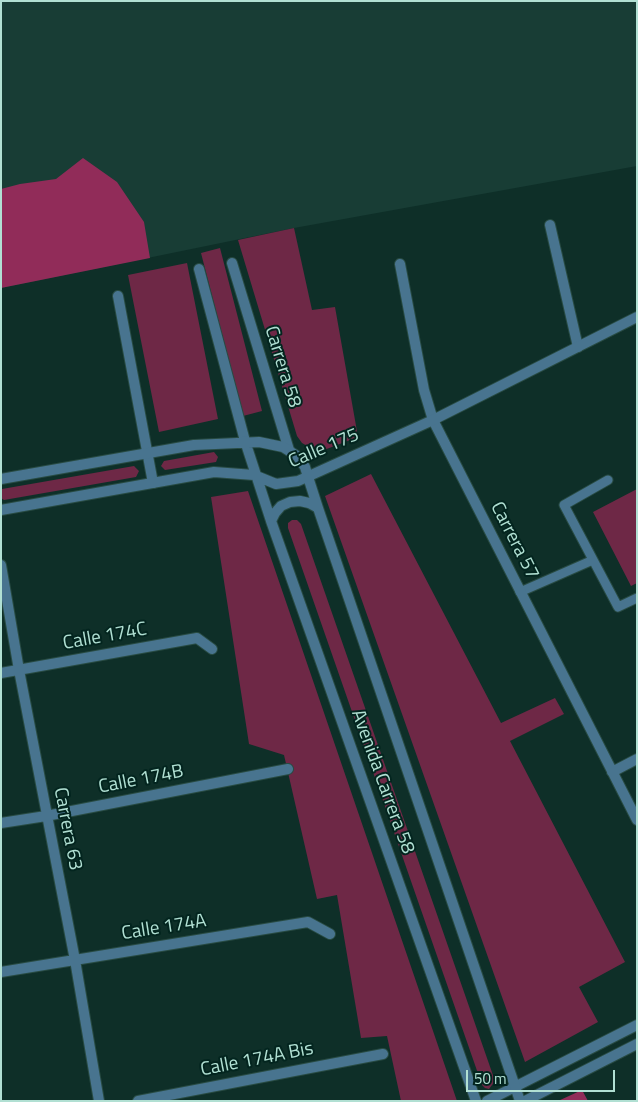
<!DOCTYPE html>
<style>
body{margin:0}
#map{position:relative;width:638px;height:1102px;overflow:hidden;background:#0e2f28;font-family:"Titillium Web",sans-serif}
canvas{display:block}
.frame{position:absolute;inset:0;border:2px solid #b1e0d3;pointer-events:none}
.scale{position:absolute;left:466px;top:1070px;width:149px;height:22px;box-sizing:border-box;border:2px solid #b1e0d3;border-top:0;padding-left:6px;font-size:15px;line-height:18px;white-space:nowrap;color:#b1e0d3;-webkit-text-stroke:4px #03251f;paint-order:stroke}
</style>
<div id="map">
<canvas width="638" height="1102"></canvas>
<div class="frame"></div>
<div class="scale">50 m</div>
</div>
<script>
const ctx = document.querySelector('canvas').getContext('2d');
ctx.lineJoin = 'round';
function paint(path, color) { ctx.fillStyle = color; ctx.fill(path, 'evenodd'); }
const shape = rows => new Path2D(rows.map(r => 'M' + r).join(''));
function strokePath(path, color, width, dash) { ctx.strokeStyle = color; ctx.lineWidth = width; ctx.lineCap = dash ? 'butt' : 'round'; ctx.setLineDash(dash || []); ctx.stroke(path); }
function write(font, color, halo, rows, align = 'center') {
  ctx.font = font + ' "Titillium Web",sans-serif'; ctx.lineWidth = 4; ctx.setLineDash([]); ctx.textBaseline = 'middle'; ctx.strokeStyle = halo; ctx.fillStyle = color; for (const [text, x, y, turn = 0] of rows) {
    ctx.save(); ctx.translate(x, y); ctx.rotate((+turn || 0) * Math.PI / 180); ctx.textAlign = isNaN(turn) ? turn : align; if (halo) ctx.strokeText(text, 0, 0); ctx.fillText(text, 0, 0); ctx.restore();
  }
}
paint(shape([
 [1,1,637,1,637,166,294,228,1,288]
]), '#183d35');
paint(shape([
 [294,228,312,310,335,307,358,437,324,450,316,450,309,447,302,443,297,436,238,240],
 [220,248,262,411,243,416,201,253],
 [187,263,218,419,159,432,128,275],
 [214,452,218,457,216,462,165,470,161,466,164,461],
 [134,466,139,471,136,477,4,500,1,498,2,489],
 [371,474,501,723,555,698,564,714,510,741,625,962,579,987,598,1022,525,1062,325,496],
 [637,489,637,583,631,586,593,512],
 [248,491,457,1101,401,1101,387,1036,361,1038,337,895,317,899,284,755,249,744,211,497],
 [292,520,297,520,301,524,495,1081,489,1089,485,1088,482,1085,288,528,288,523]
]), '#6e2846');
paint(shape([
 [83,158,117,182,144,222,150,258,1,288,1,189,20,184,56,179],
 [582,1090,588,1101,558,1101]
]), '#912c59');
const service = shape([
 [608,480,564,505,618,607,637,598],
 [520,592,593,560]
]);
const minor = shape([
 [550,225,578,347],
 [232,263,289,450],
 [400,264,424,390,433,420,637,820],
 [199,269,245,441],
 [118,296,153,483],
 [1,565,19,670,75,960,99,1101],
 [1,673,197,638,212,649],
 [612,772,637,759],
 [1,823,46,816,288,769],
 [1,972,308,922,330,934],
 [138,1101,383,1054],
 [487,1101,637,1025],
 [525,1101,637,1044]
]);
const tertiary = shape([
 [245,441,271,521,476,1101],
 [1,479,194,445,259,442,283,447,297,456,305,467,308,477,318,508,520,1101],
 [1,510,214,472,254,475,276,484,298,481,433,420,637,317],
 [271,521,275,513,281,506,290,502,300,501,309,503,318,508]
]);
strokePath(service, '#284b43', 11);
strokePath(minor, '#284b43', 12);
strokePath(tertiary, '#284b43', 12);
strokePath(service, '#48748f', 9);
strokePath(minor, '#48748f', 10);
strokePath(tertiary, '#48748f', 10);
write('19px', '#b1e0d3', '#03251f', [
 ["Carrera 58",282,367,73],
 ["Calle 175",324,449,-23],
 ["Carrera 57",514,541,63],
 ["Calle 174C",105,637,-10],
 ["Calle 174B",141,780,-11],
 ["Avenida Carrera 58",382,782,70],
 ["Carrera 63",67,829,79],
 ["Calle 174A",164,928,-9],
 ["Calle 174A Bis",257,1060,-11]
]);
</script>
